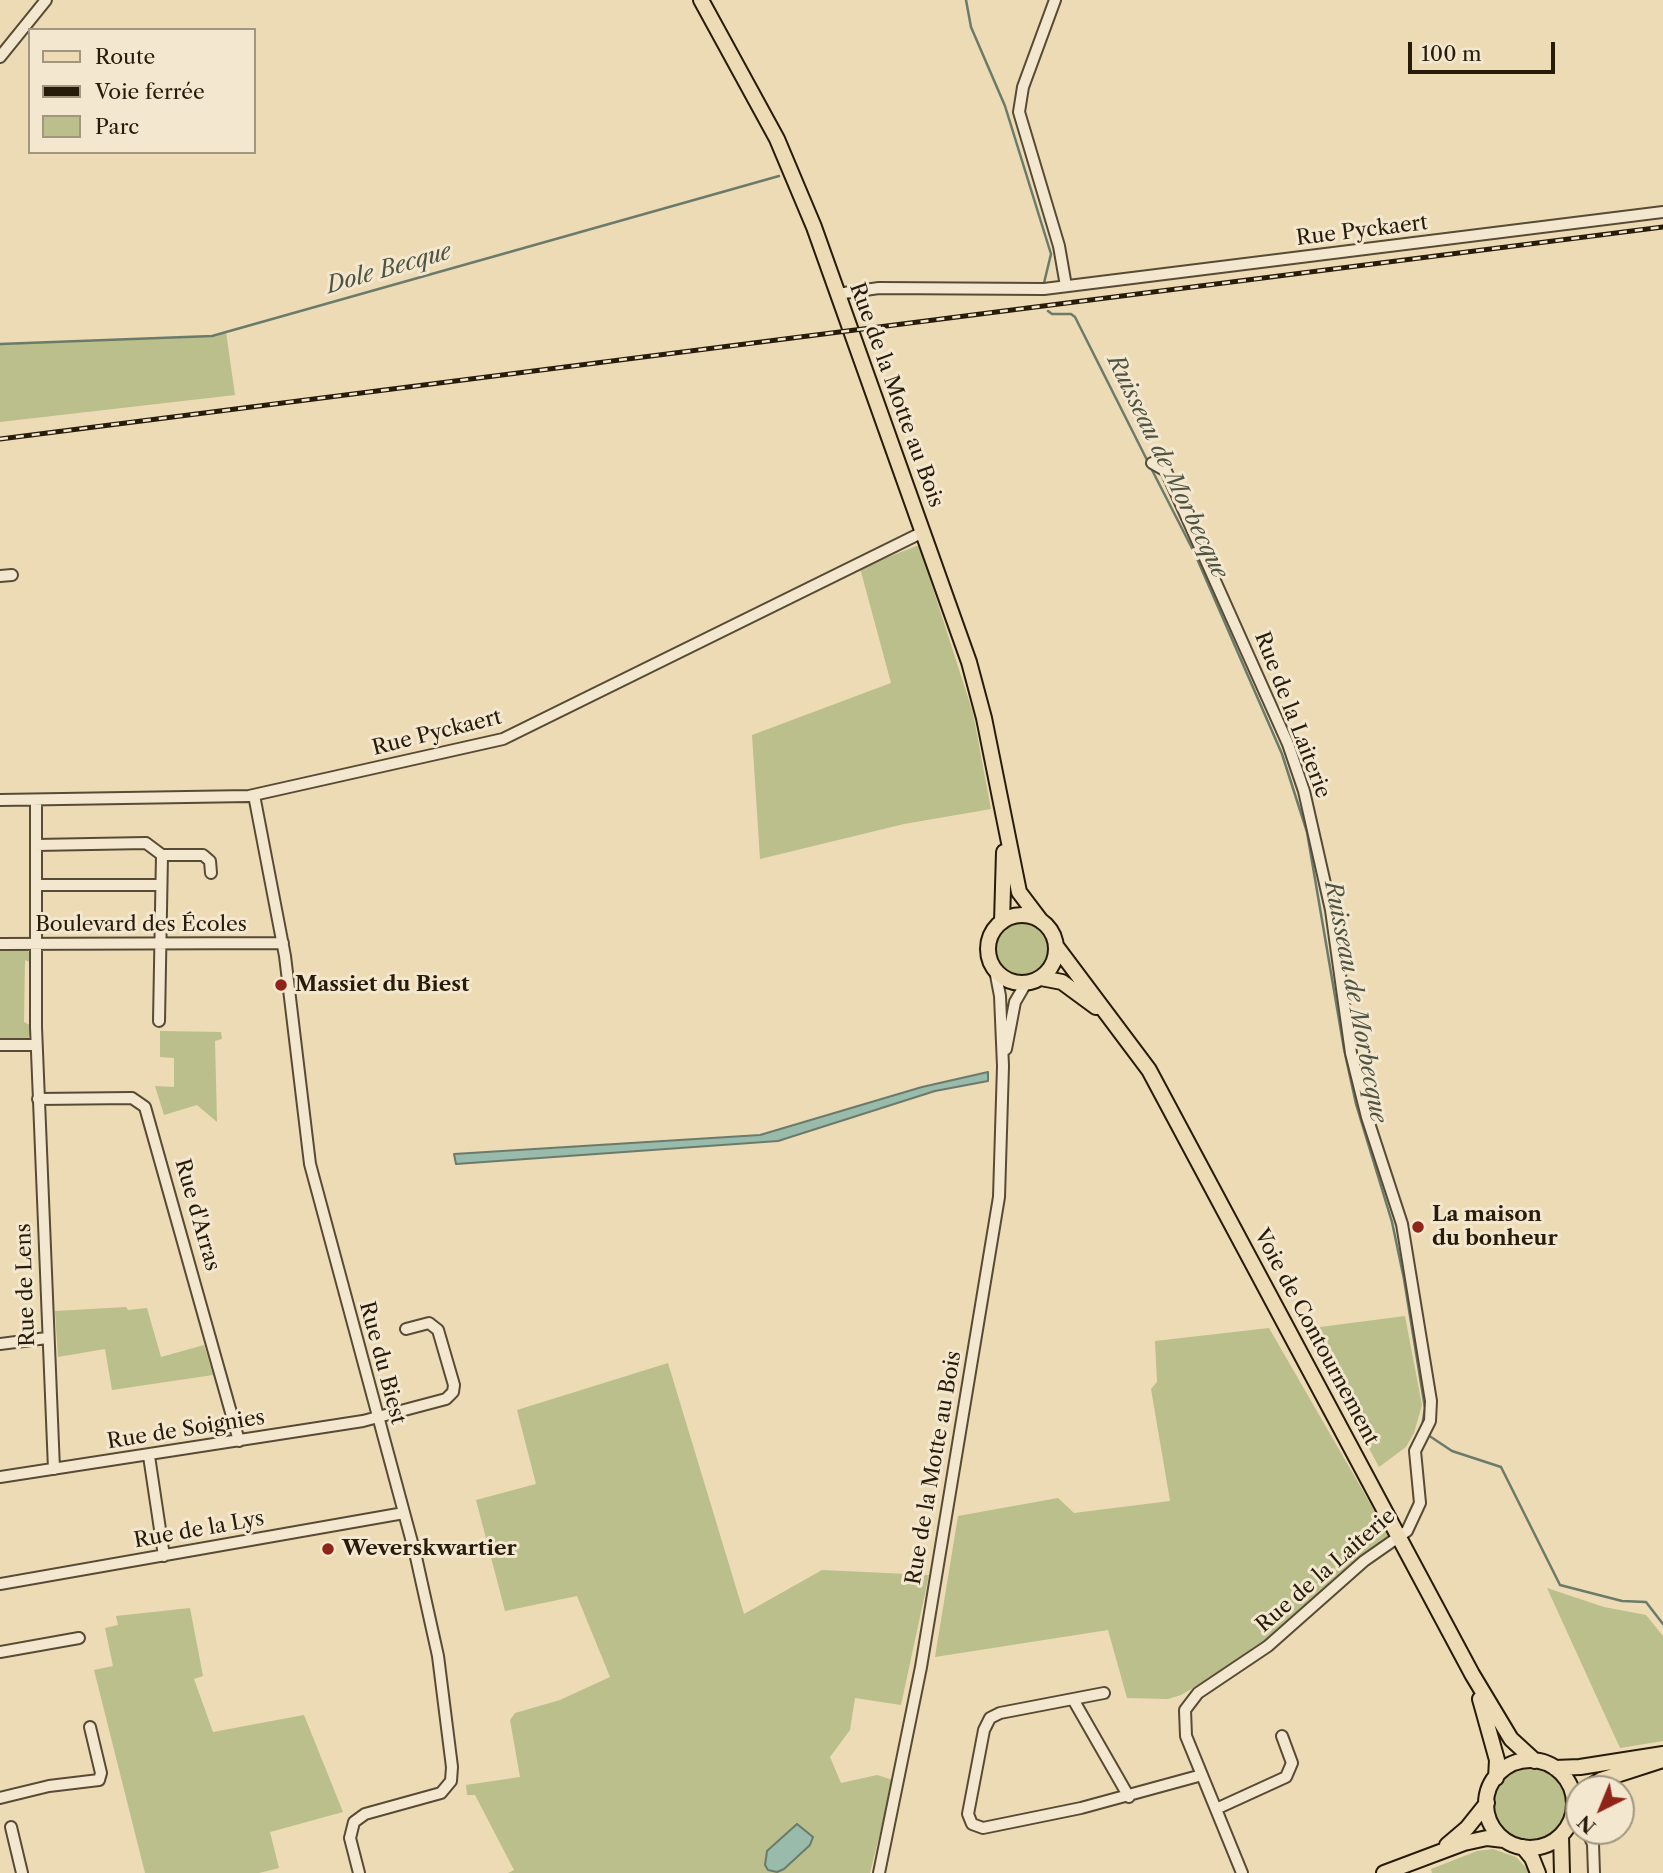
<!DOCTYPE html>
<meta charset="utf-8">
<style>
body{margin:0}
#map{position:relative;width:1663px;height:1873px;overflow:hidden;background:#ecdbb5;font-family:"Libre Caslon Text",serif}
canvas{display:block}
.legend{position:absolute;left:28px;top:28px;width:228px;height:126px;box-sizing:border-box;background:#f3e8cf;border:2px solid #a19680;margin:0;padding:9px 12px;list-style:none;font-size:21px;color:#271b0a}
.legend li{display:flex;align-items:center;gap:14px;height:35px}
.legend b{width:35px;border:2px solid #a19680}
.north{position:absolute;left:1565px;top:1775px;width:70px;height:70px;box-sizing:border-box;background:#f3e8cf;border:2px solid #a19680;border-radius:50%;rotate:223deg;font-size:19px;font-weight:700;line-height:28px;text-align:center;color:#271b0a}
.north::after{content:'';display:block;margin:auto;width:24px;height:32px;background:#8f2418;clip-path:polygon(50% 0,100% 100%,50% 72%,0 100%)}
.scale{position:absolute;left:1408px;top:42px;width:147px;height:32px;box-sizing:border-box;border:4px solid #271b0a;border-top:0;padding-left:9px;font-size:21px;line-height:24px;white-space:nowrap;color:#271b0a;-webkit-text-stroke:5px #f3e8cf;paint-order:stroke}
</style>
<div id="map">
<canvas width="1663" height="1873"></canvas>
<ul class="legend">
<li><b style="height:9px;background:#ecdbb5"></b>Route</li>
<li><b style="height:9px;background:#271b0a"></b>Voie ferrée</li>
<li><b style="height:19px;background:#babf8b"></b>Parc</li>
</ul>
<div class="north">N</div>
<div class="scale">100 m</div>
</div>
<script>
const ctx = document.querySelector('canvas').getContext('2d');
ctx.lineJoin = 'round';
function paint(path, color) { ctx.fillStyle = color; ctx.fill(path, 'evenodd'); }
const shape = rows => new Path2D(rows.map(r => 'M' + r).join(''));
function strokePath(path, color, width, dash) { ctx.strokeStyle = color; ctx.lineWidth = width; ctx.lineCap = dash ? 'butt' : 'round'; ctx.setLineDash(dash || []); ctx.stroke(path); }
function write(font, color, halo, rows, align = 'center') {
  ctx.font = font + ' "Libre Caslon Text",serif'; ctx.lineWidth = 6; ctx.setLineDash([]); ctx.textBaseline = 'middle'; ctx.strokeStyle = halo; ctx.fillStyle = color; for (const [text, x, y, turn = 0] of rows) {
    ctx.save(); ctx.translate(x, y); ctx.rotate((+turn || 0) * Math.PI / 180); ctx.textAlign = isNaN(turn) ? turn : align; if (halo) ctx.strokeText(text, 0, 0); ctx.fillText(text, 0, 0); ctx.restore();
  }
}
paint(shape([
 [226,332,235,395,0,422,0,344,212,336],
 [919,545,973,713,991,809,904,824,760,859,752,735,891,683,860,568],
 '995 949a28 28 0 1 1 56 0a28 28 0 1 1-56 0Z',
 [0,950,27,950,32,956,32,963,25,960,24,1022,32,1026,28,1040,0,1041],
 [160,1031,221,1032,222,1039,215,1041,217,1122,197,1105,164,1115,155,1086,174,1087,174,1058,160,1057],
 [126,1307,128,1310,147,1308,161,1357,204,1345,213,1375,112,1390,105,1349,58,1357,55,1311],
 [1405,1316,1422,1405,1414,1433,1406,1447,1379,1467,1305,1329],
 [1269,1328,1389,1536,1250,1654,1181,1695,1168,1699,1127,1698,1108,1630,935,1657,958,1516,1058,1498,1074,1513,1170,1501,1151,1389,1157,1382,1155,1341],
 [668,1363,744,1614,822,1570,929,1575,901,1705,855,1698,850,1730,830,1757,841,1783,877,1775,893,1780,870,1873,508,1873,514,1870,475,1795,467,1795,466,1785,520,1777,510,1720,515,1713,560,1700,610,1677,577,1596,505,1611,476,1500,536,1484,517,1410],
 [1547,1588,1604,1607,1646,1615,1663,1636,1663,1741,1620,1748],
 [190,1608,203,1676,194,1679,213,1732,304,1715,343,1812,270,1832,279,1868,259,1873,145,1873,94,1670,113,1666,105,1628,118,1625,116,1616],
 '1494 1805a36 36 0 1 1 72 0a36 36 0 1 1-72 0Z',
 [1493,1849,1516,1857,1531,1873,1432,1873,1431,1869,1477,1851]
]), '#babf8b');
const water = shape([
 [988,1072,988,1081,935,1091,778,1141,456,1164,454,1154,760,1135,922,1087,988,1072],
 [797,1824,813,1837,810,1845,784,1869,777,1872,768,1870,765,1865,767,1851,797,1824]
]);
paint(water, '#99bbab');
strokePath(water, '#6b7b6b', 2);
strokePath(shape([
 [966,0,971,27,1005,106,1051,254,1044,283],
 [1048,311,1052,314,1071,314,1075,317,1148,462],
 [0,344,212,336,779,176],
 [1151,468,1195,554,1282,754,1307,832,1344,1049,1356,1104,1392,1222,1404,1279,1425,1408,1422,1427],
 [1428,1435,1452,1451,1501,1467,1560,1585,1622,1601,1646,1602,1663,1624]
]), '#6b7b6b', 2.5);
const minor = shape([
 [1055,0,1023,87,1019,112,1059,246,1066,286],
 [0,57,46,0],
 [837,294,879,288,1044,289,1663,212],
 [1152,463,1166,471,1288,744,1304,791,1331,910,1351,1053,1367,1117,1402,1224,1431,1401,1430,1421,1415,1451,1420,1503,1407,1531,1364,1561,1268,1646,1198,1693,1185,1710,1186,1736,1242,1873],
 [0,576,12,575],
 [254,795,285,956,310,1164,416,1557,438,1656,452,1767,451,1781,441,1793,365,1814,354,1822,350,1838,359,1873],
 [0,800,249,796,503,739,923,532],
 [36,800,36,1027,54,1469],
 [36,845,146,843,162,855,203,855,210,861,211,873],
 [36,885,160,885],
 [0,944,283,943],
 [159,1021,162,855],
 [0,1045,36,1045],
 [1006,1049,1015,1002,1026,983],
 [38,1099,132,1098,145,1107,239,1441],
 [0,1344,47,1338],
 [149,1456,164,1556],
 [0,1477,363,1421,446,1399,453,1392,454,1385,438,1330,429,1323,406,1329],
 [0,1584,404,1513],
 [0,1652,79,1638],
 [1104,1693,1000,1713,990,1718,984,1730,968,1814,972,1824,983,1828,1081,1808,1202,1775],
 [1074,1701,1129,1797],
 [0,1798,49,1786,99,1780,101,1773,90,1727],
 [1216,1809,1286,1777,1292,1763,1282,1736],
 [1570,1823,1579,1826],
 [11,1827,22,1873],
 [1587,1831,1593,1844,1594,1873],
 [879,1873,921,1667,999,1197,1003,1066,1000,996,995,970]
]);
const major = shape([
 [701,0,777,139,814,227,969,662,984,718,1019,892,1041,921],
 '988 949a34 34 0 1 1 68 0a34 34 0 1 1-68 0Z',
 [1002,922,1004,852],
 [1056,946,1149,1070,1472,1674,1511,1739,1535,1761],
 [1041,978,1062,982,1096,1007],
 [1480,1699,1497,1760,1496,1778],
 '1486 1804a44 44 0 1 1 88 0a44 44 0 1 1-88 0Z',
 [1555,1768,1580,1767,1663,1754],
 [1586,1789,1601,1780,1663,1760],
 [1561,1835,1562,1873],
 [1447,1845,1467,1828,1487,1803],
 [1523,1847,1532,1858,1538,1873],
 [1384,1873,1464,1843,1487,1838,1504,1840]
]);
strokePath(minor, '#584b35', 14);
strokePath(major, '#271b0a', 18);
strokePath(minor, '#f3e8cf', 10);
strokePath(major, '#ecdbb5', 14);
const rail = shape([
 [0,439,1663,227]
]);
strokePath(rail, '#271b0a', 5);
strokePath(rail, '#f3e8cf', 2.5, [8]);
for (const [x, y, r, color] of [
 [281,985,7,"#8f2418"],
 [1418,1227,7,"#8f2418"],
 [328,1549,7,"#8f2418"]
]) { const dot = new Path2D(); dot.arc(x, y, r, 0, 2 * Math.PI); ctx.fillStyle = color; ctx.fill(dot); strokePath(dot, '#f3e8cf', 2.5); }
write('21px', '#271b0a', '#f3e8cf', [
 ["Rue Pyckaert",1362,231,-7],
 ["Rue de la Motte au Bois",896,395,70],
 ["Rue de la Laiterie",1292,715,69],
 ["Rue Pyckaert",437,733,-14],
 ["Boulevard des Écoles",141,925],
 ["Rue d'Arras",197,1215,74],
 ["Rue de Lens",26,1285,-92],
 ["Voie de Contournement",1316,1337,62],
 ["Rue du Biest",382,1363,75],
 ["Rue de Soignies",186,1430,-9],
 ["Rue de la Motte au Bois",934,1468,-80],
 ["Rue de la Lys",199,1530,-10],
 ["Rue de la Laiterie",1326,1571,-41]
]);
write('bold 21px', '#271b0a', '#f3e8cf', [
 ["Massiet du Biest",295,985],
 ["La maison",1432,1215],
 ["du bonheur",1432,1239],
 ["Weverskwartier",342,1549]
], 'left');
write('italic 23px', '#4f5342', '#f3e8cf', [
 ["Dole Becque",389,269,-16],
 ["Ruisseau de Morbecque",1167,467,64],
 ["Ruisseau de Morbecque",1355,1002,79]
]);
</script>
